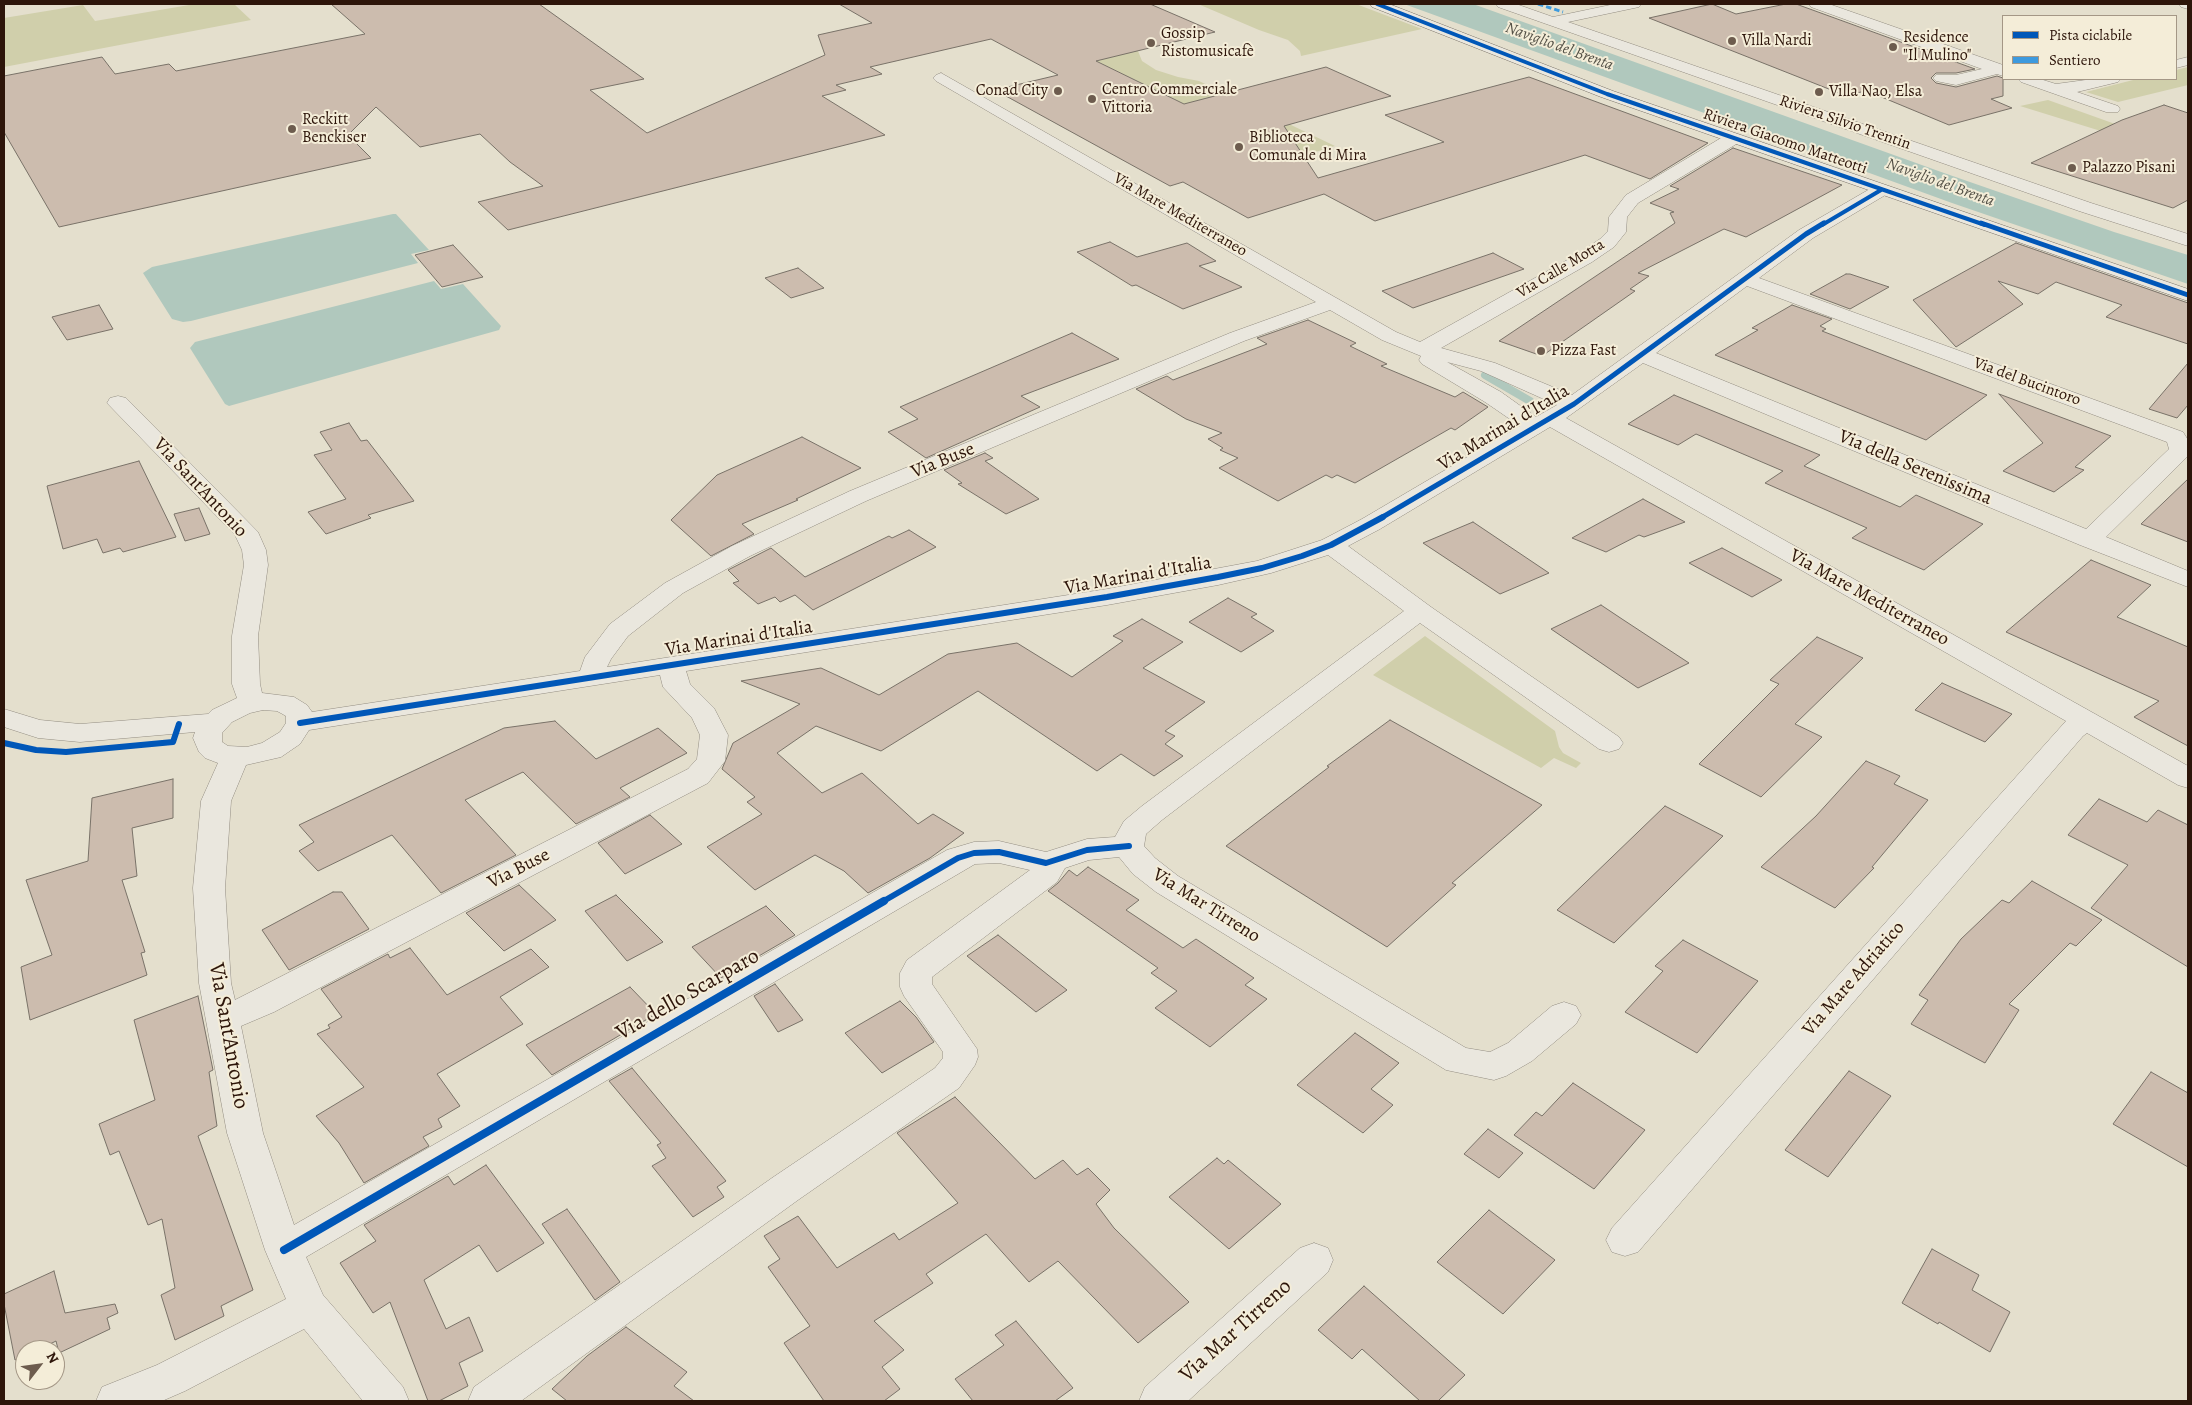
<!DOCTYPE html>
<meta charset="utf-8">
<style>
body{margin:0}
#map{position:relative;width:2192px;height:1405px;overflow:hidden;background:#e4dfcd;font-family:Alegreya,serif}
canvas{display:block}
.frame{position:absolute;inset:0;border:5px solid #2d150a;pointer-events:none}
.legend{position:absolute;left:2002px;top:15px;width:175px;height:65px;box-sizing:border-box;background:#f4edd8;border:1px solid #a49786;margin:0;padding:6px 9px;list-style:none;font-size:15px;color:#2d150a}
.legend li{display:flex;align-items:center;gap:10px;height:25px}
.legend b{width:25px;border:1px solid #a49786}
.north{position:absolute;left:15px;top:1340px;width:50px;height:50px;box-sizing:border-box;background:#f4edd8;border:1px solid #a49786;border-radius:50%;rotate:60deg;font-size:14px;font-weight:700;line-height:20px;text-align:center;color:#2d150a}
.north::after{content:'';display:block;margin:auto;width:18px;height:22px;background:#6d5c4e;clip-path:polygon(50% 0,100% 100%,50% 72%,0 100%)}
</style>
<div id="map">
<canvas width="2192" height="1405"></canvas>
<div class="frame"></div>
<ul class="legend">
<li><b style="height:6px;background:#0057b8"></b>Pista ciclabile</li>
<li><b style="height:6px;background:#3d9ade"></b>Sentiero</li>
</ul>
<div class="north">N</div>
</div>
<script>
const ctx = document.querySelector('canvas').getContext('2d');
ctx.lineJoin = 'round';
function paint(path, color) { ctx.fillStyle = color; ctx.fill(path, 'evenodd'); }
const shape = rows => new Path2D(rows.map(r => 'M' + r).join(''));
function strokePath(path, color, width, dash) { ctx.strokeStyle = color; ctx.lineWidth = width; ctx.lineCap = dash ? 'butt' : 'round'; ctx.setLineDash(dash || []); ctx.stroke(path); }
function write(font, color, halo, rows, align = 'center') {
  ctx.font = font + ' Alegreya,serif'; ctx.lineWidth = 4; ctx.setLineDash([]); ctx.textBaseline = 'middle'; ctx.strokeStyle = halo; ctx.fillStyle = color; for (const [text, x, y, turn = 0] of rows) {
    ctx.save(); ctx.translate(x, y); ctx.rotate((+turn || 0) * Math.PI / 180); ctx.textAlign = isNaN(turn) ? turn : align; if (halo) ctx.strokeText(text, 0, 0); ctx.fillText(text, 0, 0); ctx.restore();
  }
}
paint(shape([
 [195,4,234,4,251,20,4,67,4,18,83,5,95,21],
 [1198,4,1356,4,1422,29,1301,56,1300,51,1288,40,1259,30],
 [1117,49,1138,51,1142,61,1156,70,1178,77,1199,81,1335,146,1302,156,1283,153,1086,56],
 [2188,67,2188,85,2118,102,2086,92,2137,79,2176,79,2176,70],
 [2048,100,2188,150,2188,158,2020,106],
 [1425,636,1555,731,1559,747,1563,753,1581,763,1576,768,1554,758,1541,768,1373,675]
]), '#d0cfab');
paint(shape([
 [1404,4,1473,4,1944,173,2114,232,2188,255,2188,284,1952,203],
 [393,214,396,214,429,250,411,254,418,263,191,321,183,322,172,319,143,273,152,267],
 [434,281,441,289,463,284,501,326,499,330,229,406,225,404,190,348,195,342]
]), '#b0c8bd');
strokePath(shape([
 [1485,375,1530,401]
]), '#b0c8bd', 8);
const building = shape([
 [331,4,539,4,644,79,590,90,647,133,825,55,818,35,872,23,839,4,1150,4,1215,32,1096,61,1184,104,1326,67,1391,96,1284,126,1318,178,1444,142,1385,115,1529,77,1708,143,1650,179,1585,155,1375,221,1324,194,1248,218,1183,182,1170,186,995,90,1058,75,991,39,870,67,882,74,836,85,846,90,822,96,885,135,508,230,478,202,543,186,510,162,480,134,420,147,376,107,348,135,371,158,59,227,4,132,4,76,102,57,115,74,169,64,176,71,365,34,331,4],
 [1712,4,1736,14,1786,4,1796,4,1975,69,1956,73,1936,73,1931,78,1936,83,1956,87,1997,76,2003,78,2003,96,1991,99,2012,108,1949,125,1867,91,1844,95,1649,18,1712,4],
 [2164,105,2188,113,2188,200,2173,208,2031,163,2122,120,2164,105],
 [1733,148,1842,185,1746,237,1724,229,1638,273,1649,276,1630,289,1635,291,1542,356,1499,341,1675,223,1670,213,1674,212,1650,203,1679,189,1670,186,1733,148],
 [1110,242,1137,257,1187,243,1216,261,1199,266,1242,287,1183,309,1136,285,1132,286,1077,252,1110,242],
 [2016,243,2188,303,2188,344,2106,317,2122,305,2056,282,2038,294,1998,281,2023,304,1956,347,1913,300,2016,243],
 [453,245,483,277,442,287,415,255,453,245],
 [1493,253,1524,269,1413,308,1382,291,1493,253],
 [798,268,824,288,791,298,765,278,798,268],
 [1846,274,1850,274,1889,287,1850,309,1810,294,1846,274],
 [99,305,113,329,67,340,52,317,99,305],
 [1792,305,1832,319,1820,326,1826,329,1822,331,1987,395,1926,440,1715,355,1758,330,1752,328,1792,305],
 [1308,320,1356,343,1350,346,1387,364,1381,366,1455,397,1463,392,1488,407,1455,430,1451,428,1355,483,1337,475,1332,478,1326,475,1278,501,1219,468,1238,458,1220,450,1223,448,1208,439,1222,433,1186,419,1136,389,1167,376,1173,380,1267,344,1257,338,1308,320],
 [1072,333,1119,359,1021,396,1040,407,926,458,888,432,918,419,900,407,1072,333],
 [2188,363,2188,405,2177,418,2149,409,2188,363],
 [1999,394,2111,436,2075,467,2084,470,2054,492,2003,471,2043,443,1999,394],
 [1674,395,1820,455,1804,466,1900,507,1916,495,1983,524,1924,570,1852,538,1867,528,1765,483,1783,471,1696,434,1678,445,1628,424,1674,395],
 [349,423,361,441,367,440,414,501,368,515,371,518,326,534,308,512,346,499,314,455,332,450,320,432,349,423],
 [802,437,861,468,796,499,798,500,742,524,754,534,711,556,671,520,717,475,802,437],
 [985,453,993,458,985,461,1039,499,1006,514,958,484,962,483,944,470,985,453],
 [139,461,176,537,123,552,120,548,103,553,97,539,63,549,47,486,139,461],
 [2188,479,2188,542,2141,524,2188,479],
 [1643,499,1685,522,1644,537,1639,535,1606,552,1572,538,1643,499],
 [199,508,210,534,185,541,174,514,199,508],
 [1473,522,1549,573,1500,594,1423,543,1473,522],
 [909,530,936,547,813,610,795,595,780,602,775,597,758,604,733,583,739,581,728,570,771,548,805,577,889,536,892,538,909,530],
 [1722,548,1782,580,1752,597,1689,563,1722,548],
 [2091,560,2151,585,2117,617,2188,647,2188,746,2134,717,2159,701,2006,632,2091,560],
 [1228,598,1257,614,1251,617,1274,631,1241,652,1189,622,1228,598],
 [1601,605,1622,619,1689,663,1638,688,1551,629,1601,605],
 [1142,619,1183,642,1143,668,1205,702,1165,731,1175,736,1165,744,1183,756,1154,776,1121,754,1097,771,978,691,881,751,816,726,777,753,822,793,862,773,918,824,933,814,964,833,930,858,868,893,844,871,815,855,755,890,707,847,762,814,747,802,755,797,722,769,733,743,800,704,741,681,821,668,879,695,948,654,1017,643,1072,677,1123,641,1113,636,1142,619],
 [1817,637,1863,658,1795,724,1822,737,1761,797,1699,764,1779,684,1770,680,1817,637],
 [1942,683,2012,714,1985,742,1915,710,1942,683],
 [1390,720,1542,805,1452,883,1456,885,1387,947,1226,846,1329,767,1327,766,1390,720],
 [555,721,596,759,658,728,687,753,620,788,630,797,576,824,523,772,465,800,516,855,441,893,392,835,318,871,299,851,314,842,299,825,504,728,555,721],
 [1866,761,1900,776,1894,784,1928,800,1872,867,1874,868,1835,908,1761,867,1816,816,1866,761],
 [173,779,173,818,132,828,137,876,122,880,145,952,141,953,147,975,30,1020,21,967,52,955,26,880,88,861,92,798,173,779],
 [2099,799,2147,822,2158,810,2188,825,2188,967,2091,908,2128,865,2068,835,2099,799],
 [1665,806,1723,836,1614,943,1557,910,1665,806],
 [650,815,682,844,625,874,598,843,650,815],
 [1088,867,1139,900,1126,910,1183,948,1196,939,1254,978,1245,985,1267,999,1210,1047,1155,1008,1177,991,1151,973,1158,968,1048,891,1058,883,1069,870,1077,876,1088,867],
 [2032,881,2102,920,2076,946,2070,943,2009,1004,2019,1010,1985,1063,1911,1024,1928,1000,1919,995,1961,939,2002,900,2009,903,2032,881],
 [519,885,556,920,504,951,466,913,519,885],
 [333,892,342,892,369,929,289,970,262,930,333,892],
 [616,895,663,942,627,961,585,911,616,895],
 [766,906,795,935,721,978,692,947,766,906],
 [998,935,1048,975,1067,990,1036,1012,967,956,998,935],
 [1683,940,1758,981,1697,1053,1625,1012,1663,971,1655,966,1683,940],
 [410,948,447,995,531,949,549,967,500,997,523,1024,437,1074,460,1106,438,1119,442,1127,423,1137,429,1146,364,1183,339,1143,316,1116,364,1087,317,1034,330,1028,328,1025,342,1017,321,989,388,954,390,958,410,948],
 [775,984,803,1020,778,1032,754,996,775,984],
 [630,987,656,1014,552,1075,526,1045,630,987],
 [198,996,213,1070,209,1072,217,1126,198,1136,253,1290,221,1306,224,1316,175,1340,161,1295,175,1288,162,1219,148,1225,119,1151,110,1155,99,1124,155,1100,134,1020,198,996],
 [900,1001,916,1017,934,1042,882,1073,845,1033,900,1001],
 [1355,1033,1399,1063,1371,1089,1393,1105,1363,1133,1297,1085,1355,1033],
 [632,1068,726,1181,717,1187,724,1197,693,1217,652,1166,666,1158,657,1145,661,1143,609,1081,632,1068],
 [1849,1071,1891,1096,1828,1177,1785,1150,1849,1071],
 [2151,1072,2188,1093,2188,1167,2113,1124,2151,1072],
 [1573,1083,1645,1130,1594,1189,1514,1135,1536,1112,1542,1116,1573,1083],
 [955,1097,1035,1179,1063,1160,1077,1175,1088,1168,1110,1190,1096,1204,1114,1228,1189,1302,1138,1343,1058,1261,1029,1282,986,1234,926,1274,933,1283,874,1321,904,1350,882,1367,900,1389,884,1401,824,1401,784,1343,810,1326,768,1267,780,1259,764,1236,798,1216,837,1268,894,1233,899,1240,958,1203,897,1133,955,1097],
 [1488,1129,1523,1153,1499,1178,1464,1154,1488,1129],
 [1217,1158,1224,1164,1228,1160,1281,1204,1229,1249,1169,1197,1217,1158],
 [486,1165,544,1243,497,1272,479,1245,424,1280,446,1329,469,1317,483,1351,459,1363,468,1386,439,1401,428,1401,390,1302,373,1313,340,1263,376,1241,364,1225,448,1176,454,1185,486,1165],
 [567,1209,620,1282,595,1300,542,1224,567,1209],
 [1489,1210,1555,1260,1503,1314,1437,1262,1489,1210],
 [1932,1249,1979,1275,1972,1290,2010,1312,1990,1352,1939,1322,1938,1324,1902,1303,1932,1249],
 [54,1271,65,1313,115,1304,118,1313,107,1318,110,1329,59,1353,56,1341,38,1350,25,1350,25,1356,15,1360,4,1304,4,1294,54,1271],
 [1364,1286,1465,1375,1438,1401,1420,1401,1362,1349,1352,1359,1318,1330,1364,1286],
 [1016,1321,1073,1388,1055,1401,973,1401,955,1379,1004,1345,995,1335,1016,1321],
 [626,1327,687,1372,674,1386,694,1401,567,1401,552,1389,587,1356,626,1327]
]);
paint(building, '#ccbcae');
strokePath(building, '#797268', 1);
const street = shape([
 [1496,4,1516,4,1553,17,1615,4,1641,4,1639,7,1568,22,2091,203,2188,234,2188,246,2079,211,1498,7,1496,4],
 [1809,4,1829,4,2003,65,2003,76,1997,74,1956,85,1936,81,1933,78,1936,75,1956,75,1982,69,1811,7,1809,4],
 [2179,4,2188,4,2188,9,2181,7,2179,4],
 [2188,57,2188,65,2176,68,2176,60,2188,57],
 [941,73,1396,332,1420,342,1578,254,1600,239,1608,231,1609,217,1626,195,1726,135,1738,135,1740,139,1738,143,1638,203,1627,217,1626,232,1614,247,1592,262,1441,348,1495,363,1572,395,1799,230,1875,186,1881,185,1887,186,1890,190,1887,194,1813,238,1759,278,2183,432,2188,440,2188,456,2106,537,2188,571,2188,587,2080,545,1643,363,1566,418,2188,766,2188,788,2178,785,2087,733,2083,736,1638,1252,1625,1256,1612,1252,1606,1240,1612,1228,2066,721,1550,427,1380,529,1348,546,1431,607,1619,737,1623,743,1619,749,1609,752,1599,749,1420,623,1162,820,1146,834,1144,846,1155,858,1178,876,1466,1048,1490,1052,1508,1043,1552,1006,1564,1002,1576,1006,1581,1015,1576,1024,1532,1061,1506,1076,1494,1080,1446,1070,1156,892,1133,874,1119,857,1089,860,1065,868,1057,882,932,977,932,984,977,1049,978,1057,975,1065,959,1088,798,1200,521,1401,468,1401,474,1387,772,1178,935,1068,943,1058,943,1052,904,996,900,987,900,973,907,960,1030,870,999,863,975,864,306,1257,323,1295,403,1387,409,1401,363,1401,304,1329,185,1391,162,1401,96,1401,102,1387,157,1365,286,1299,265,1250,227,1133,199,983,193,888,201,801,218,763,205,758,199,752,193,738,195,732,80,742,38,738,4,727,4,709,40,720,80,724,208,714,212,710,237,698,232,684,232,636,244,565,242,550,235,535,107,403,110,398,118,396,126,398,258,532,266,550,268,565,258,636,260,684,262,693,294,697,307,705,312,712,580,671,585,657,610,624,665,583,732,546,850,491,1230,333,1316,302,936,81,933,78,936,75,941,73],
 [1747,286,2167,442,2169,449,2086,529,1656,353,1747,286],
 [1330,310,1382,340,1421,356,1419,360,1422,364,1485,402,1520,426,1362,519,1322,540,1257,561,1107,589,607,667,611,659,628,636,683,593,750,556,866,501,1244,341,1330,310],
 [1447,362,1481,371,1557,405,1536,417,1501,392,1447,362],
 [1328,555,1404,611,1142,806,1124,821,1115,837,1087,839,1046,852,999,841,974,842,947,850,294,1225,263,1133,241,1026,274,1012,708,783,725,761,728,735,714,708,690,684,686,671,1107,605,1218,585,1271,573,1328,555],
 [660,675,663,687,692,718,700,735,697,759,688,769,235,1000,231,983,225,888,231,801,246,765,281,757,300,744,309,730,660,675],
 [263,710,277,711,286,716,286,723,280,732,262,743,247,747,228,746,222,742,222,733,232,722,250,713,263,710],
 [2018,79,2040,79,2056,84,2093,79,2121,79,2118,82,2077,92,2118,106,2120,109,2118,112,2106,112,2021,82,2018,79],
 [1314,1243,1328,1248,1333,1260,1328,1272,1188,1401,1139,1401,1145,1387,1300,1248,1314,1243]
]);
const secondary = shape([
 [1370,4,1389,4,1613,91,2188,289,2188,301,1601,97,1372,7,1370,4]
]);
strokePath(street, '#938d82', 1);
strokePath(secondary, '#797268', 1);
paint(street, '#eae7de');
paint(secondary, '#eae7de');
strokePath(shape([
 [1538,4,1563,12]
]), '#3d9ade', 3, [5.5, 3]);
strokePath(shape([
 [1377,4,1607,94,1985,225],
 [1822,225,1881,190]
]), '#0057b8', 4);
strokePath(shape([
 [1981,223,2188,295],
 [1381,518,1574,404,1806,234,1824,223]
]), '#0057b8', 5);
strokePath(shape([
 [300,723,1107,597,1218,577,1262,568,1302,556,1331,545,1383,517],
 [4,743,36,750,66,752,173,742,179,724],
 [882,902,958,858,974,853,999,852,1046,863,1087,850,1129,846]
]), '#0057b8', 6);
strokePath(shape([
 [284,1250,884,901]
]), '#0057b8', 8);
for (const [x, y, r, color] of [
 [1732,41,5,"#6d5c4e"],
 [1151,43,5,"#6d5c4e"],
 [1893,47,5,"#6d5c4e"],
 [1058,91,5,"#6d5c4e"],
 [1819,92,5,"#6d5c4e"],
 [1092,99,5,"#6d5c4e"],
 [292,129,5,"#6d5c4e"],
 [1239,147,5,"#6d5c4e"],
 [2072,168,5,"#6d5c4e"],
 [1541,351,5,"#6d5c4e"]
]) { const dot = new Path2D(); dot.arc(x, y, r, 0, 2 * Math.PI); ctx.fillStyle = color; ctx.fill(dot); strokePath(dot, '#f4edd8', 2); }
write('16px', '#2d150a', '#f4edd8', [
 ["Gossip",1161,34],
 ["Ristomusicafè",1161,52],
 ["Residence",1903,38],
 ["\"Il Mulino\"",1903,56],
 ["Villa Nardi",1742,41],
 ["Centro Commerciale",1102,90],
 ["Vittoria",1102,108],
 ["Conad City",1048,91,"right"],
 ["Villa Nao, Elsa",1829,92],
 ["Reckitt",302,120],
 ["Benckiser",302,138],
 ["Biblioteca",1249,138],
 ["Comunale di Mira",1249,156],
 ["Palazzo Pisani",2082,168],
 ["Pizza Fast",1551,351]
], 'left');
write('italic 16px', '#535046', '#f4edd8', [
 ["Naviglio del Brenta",1559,47,20],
 ["Naviglio del Brenta",1940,183,20]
]);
write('16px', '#2d150a', '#f4edd8', [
 ["Riviera Silvio Trentin",1845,123,19],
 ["Riviera Giacomo Matteotti",1785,142,19],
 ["Via Mare Mediterraneo",1180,215,30],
 ["Via Calle Motta",1561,269,-31],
 ["Via del Bucintoro",2027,382,20]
]);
write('19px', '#2d150a', '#f4edd8', [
 ["Via Marinai d'Italia",1504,428,-31],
 ["Via Buse",943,461,-22],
 ["Via della Serenissima",1915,468,23],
 ["Via Sant'Antonio",200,488,47],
 ["Via Marinai d'Italia",1138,576,-10],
 ["Via Mare Mediterraneo",1869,598,29],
 ["Via Marinai d'Italia",739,639,-9],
 ["Via Buse",519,869,-27],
 ["Via Mar Tirreno",1206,906,32],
 ["Via Mare Adriatico",1854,979,-49]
]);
write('22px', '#2d150a', '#f4edd8', [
 ["Via dello Scarparo",688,995,-30],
 ["Via Sant'Antonio",228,1036,80],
 ["Via Mar Tirreno",1236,1331,-42]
]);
</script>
